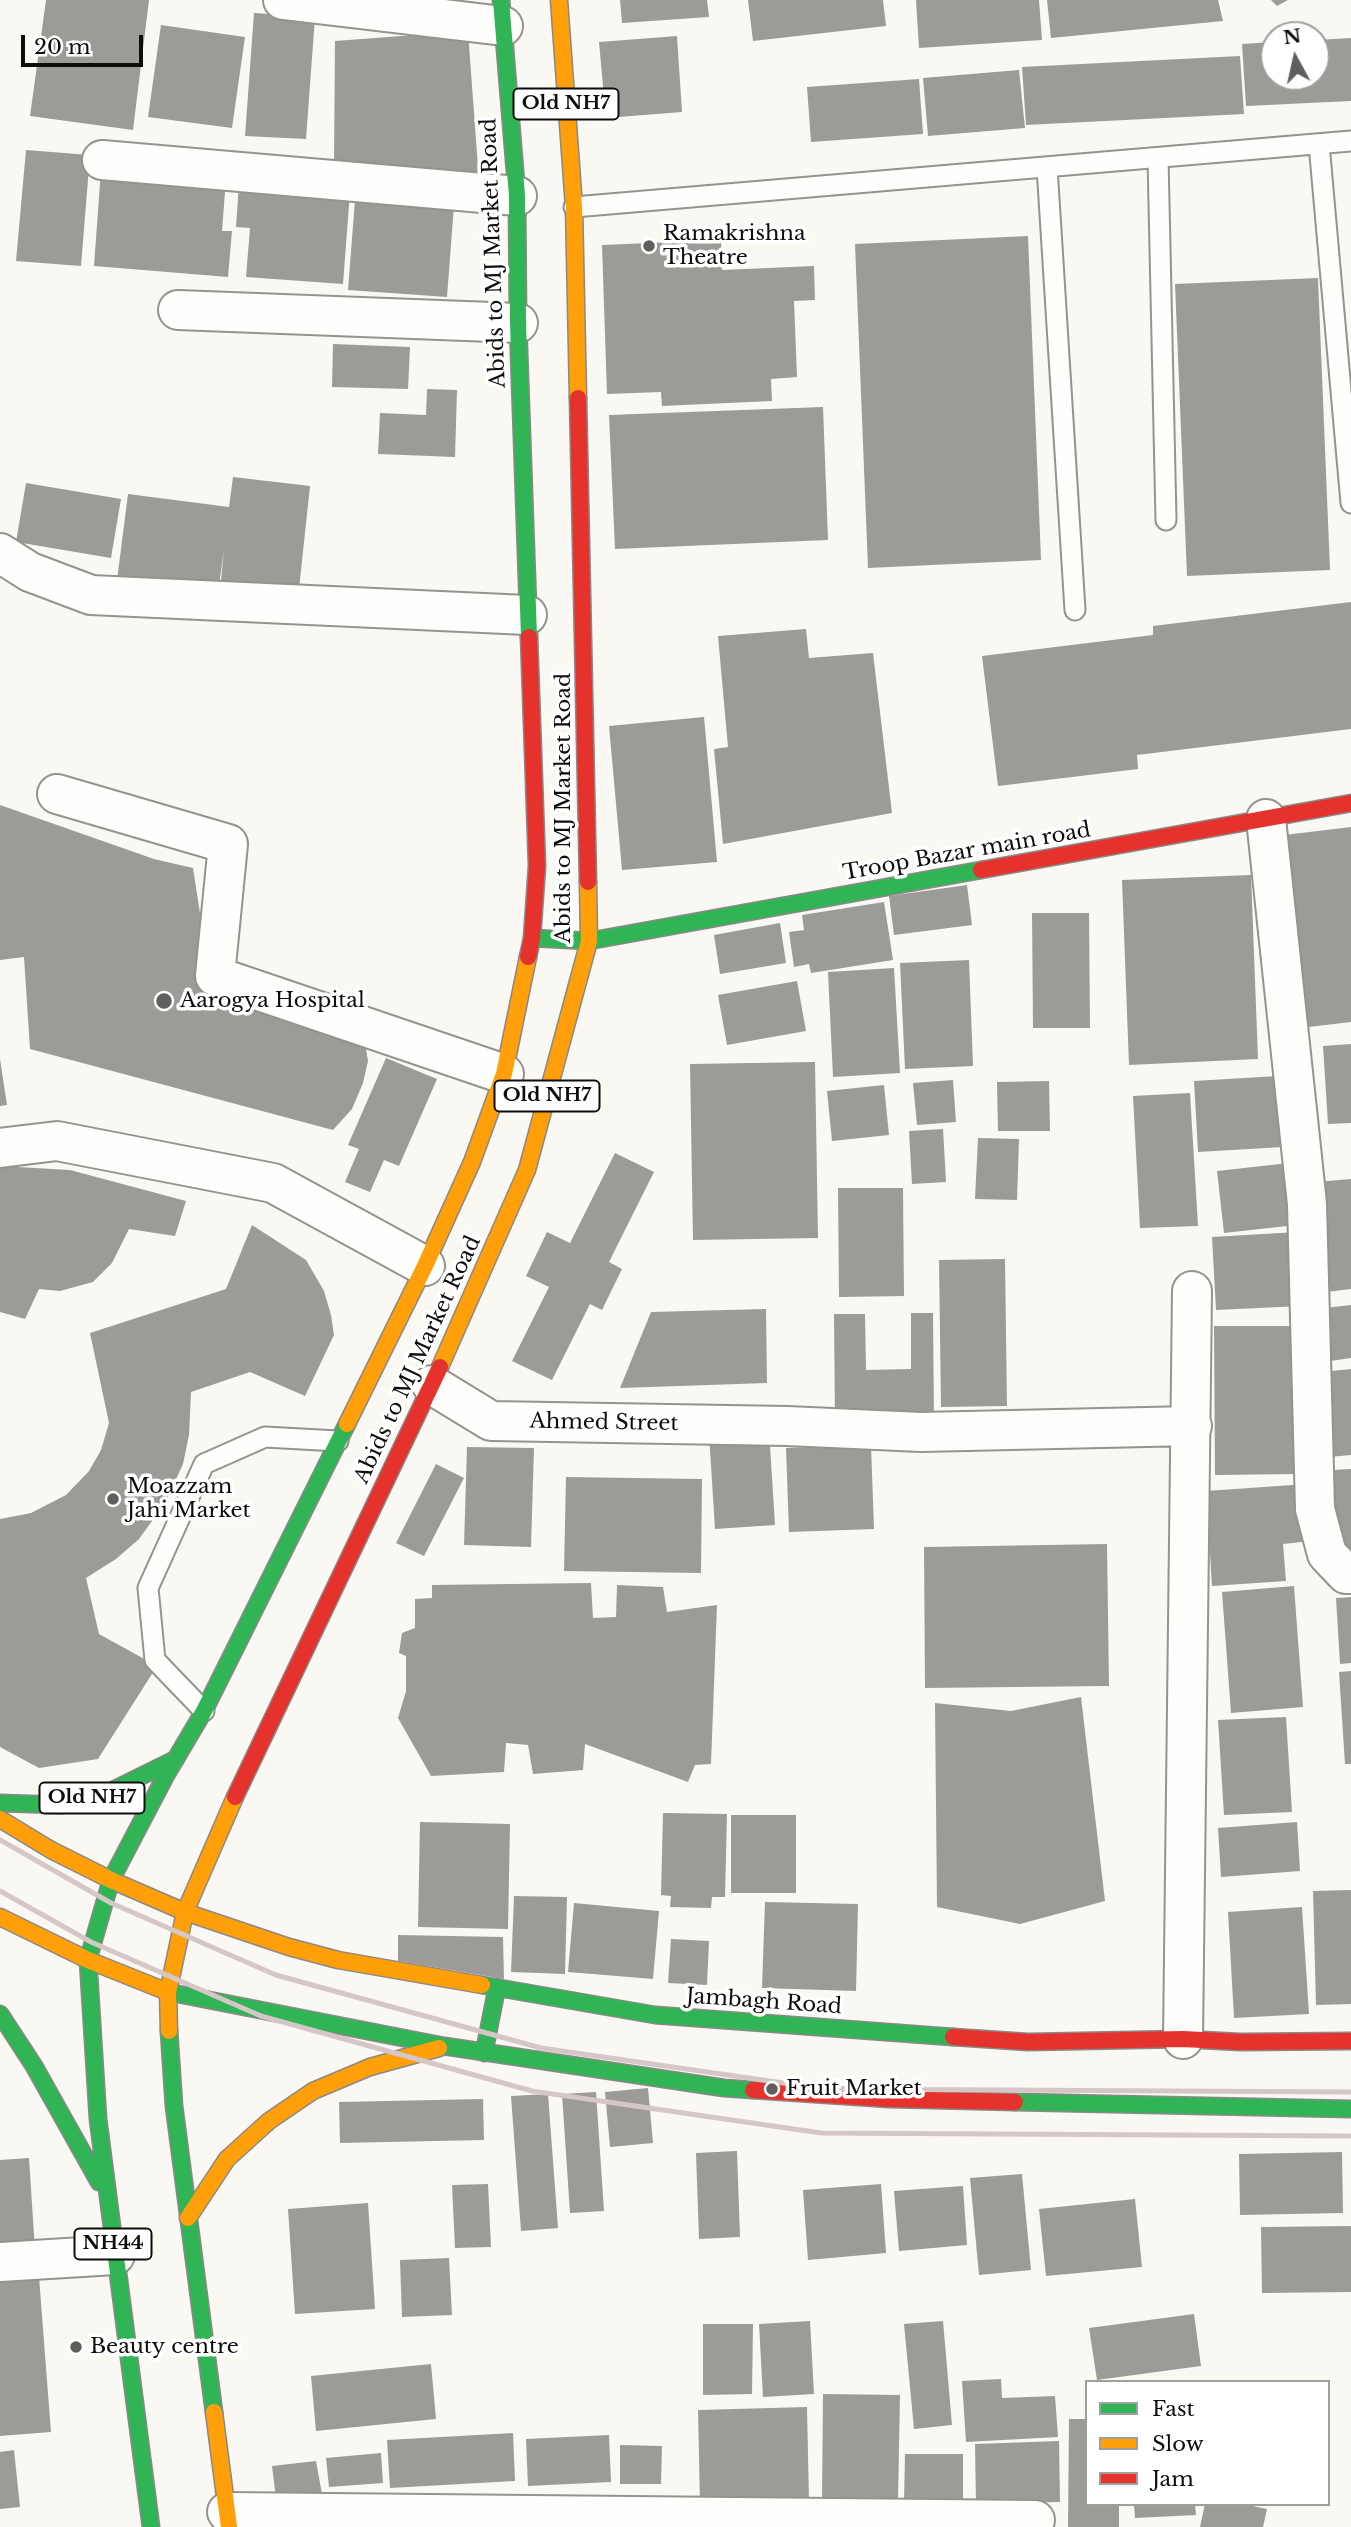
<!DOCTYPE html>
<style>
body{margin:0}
#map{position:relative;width:1351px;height:2527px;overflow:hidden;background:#faf8f2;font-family:"Libre Baskerville",serif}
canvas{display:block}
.legend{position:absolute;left:1085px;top:2380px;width:245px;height:126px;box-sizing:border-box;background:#fff;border:2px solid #9e9e9e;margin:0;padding:9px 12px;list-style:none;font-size:21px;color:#0d0d0d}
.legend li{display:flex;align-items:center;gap:14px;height:35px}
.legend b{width:35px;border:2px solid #9e9e9e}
.north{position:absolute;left:1260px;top:21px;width:70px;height:70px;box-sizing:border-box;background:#fff;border:2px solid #9e9e9e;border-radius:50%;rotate:352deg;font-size:19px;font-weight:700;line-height:28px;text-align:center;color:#0d0d0d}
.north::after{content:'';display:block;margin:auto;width:24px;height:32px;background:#605f5d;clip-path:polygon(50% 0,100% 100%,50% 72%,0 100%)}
.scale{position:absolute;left:21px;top:35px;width:122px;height:32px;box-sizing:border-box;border:4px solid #0d0d0d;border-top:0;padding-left:9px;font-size:21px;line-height:24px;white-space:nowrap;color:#0d0d0d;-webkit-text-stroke:5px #fff;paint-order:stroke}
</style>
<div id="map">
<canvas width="1351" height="2527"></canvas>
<ul class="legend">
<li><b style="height:9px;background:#30b455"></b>Fast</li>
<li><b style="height:9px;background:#ff9f0a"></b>Slow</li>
<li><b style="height:9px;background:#e5322d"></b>Jam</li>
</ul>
<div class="north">N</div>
<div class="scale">20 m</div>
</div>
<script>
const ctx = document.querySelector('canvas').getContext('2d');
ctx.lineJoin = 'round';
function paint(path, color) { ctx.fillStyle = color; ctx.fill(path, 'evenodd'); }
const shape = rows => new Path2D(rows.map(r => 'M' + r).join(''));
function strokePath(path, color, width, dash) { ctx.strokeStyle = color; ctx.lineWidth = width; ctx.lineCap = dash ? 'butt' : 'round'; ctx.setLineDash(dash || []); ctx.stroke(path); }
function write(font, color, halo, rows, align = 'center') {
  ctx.font = font + ' "Libre Baskerville",serif'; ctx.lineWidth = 7; ctx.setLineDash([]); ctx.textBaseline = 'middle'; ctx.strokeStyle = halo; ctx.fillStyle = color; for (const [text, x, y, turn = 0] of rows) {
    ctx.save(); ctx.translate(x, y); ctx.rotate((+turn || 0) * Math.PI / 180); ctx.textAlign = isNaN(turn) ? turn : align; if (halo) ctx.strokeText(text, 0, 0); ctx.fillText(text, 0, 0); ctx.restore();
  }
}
paint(shape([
 [46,0,149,0,133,130,30,116],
 [620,0,707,0,709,17,622,23],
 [748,0,883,0,886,26,753,41],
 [916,0,1039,0,1042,40,919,48],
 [1047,0,1218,0,1223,21,1051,38],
 [1271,0,1288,0,1277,6],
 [254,13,315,17,306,139,245,136],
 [161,25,245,37,232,128,148,117],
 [468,31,479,181,334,166,335,41],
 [677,36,682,112,606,118,599,42],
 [1351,38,1351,101,1246,106,1242,44,1274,42,1274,77,1316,77,1316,40],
 [1240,56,1244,114,1026,125,1022,67],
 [1019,70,1025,128,928,136,923,78],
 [919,79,923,134,811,142,807,87],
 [26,150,90,155,81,266,16,261],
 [101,169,226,179,222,231,232,231,228,277,94,266],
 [239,184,350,192,343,284,246,277,250,228,236,227],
 [455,192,447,297,348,290,355,200],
 [1028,236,1041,560,868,568,855,244],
 [721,240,722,270,814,266,815,300,794,301,797,377,771,379,772,401,662,406,661,392,607,394,602,245],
 [1318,278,1330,570,1187,576,1175,284],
 [333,344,410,347,408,389,332,387],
 [427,389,457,390,455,457,378,454,380,413,426,415],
 [823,407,828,540,615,549,609,415],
 [233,477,310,486,299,589,221,581,224,549,217,601,116,588,128,494,229,507],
 [26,483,121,499,111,558,16,542],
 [1351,602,1351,729,1137,755,1138,769,998,786,982,656,1153,635,1153,626],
 [806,629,809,658,873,653,892,813,723,844,714,749,728,747,718,636],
 [704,717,717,862,622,870,609,726],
 [0,805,154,859,193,868,204,939,206,988,365,1043,368,1061,363,1083,352,1109,333,1130,30,1049,24,957,0,960],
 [1351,827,1351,1022,1300,1028,1276,836],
 [1251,875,1258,1059,1129,1065,1122,880],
 [967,885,972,925,894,935,889,896],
 [884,902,893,960,811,973,809,964,794,967,789,932,804,930,802,915],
 [1032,913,1089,913,1090,1028,1033,1028],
 [780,923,786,963,720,974,714,935],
 [969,960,973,1066,905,1069,900,963],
 [894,968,900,1073,833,1077,828,972],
 [797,981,806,1031,727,1045,718,995],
 [1351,1044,1351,1123,1328,1124,1323,1046],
 [386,1058,437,1079,399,1166,384,1160,370,1192,345,1182,359,1149,348,1145],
 [0,1059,7,1105,0,1106],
 [815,1062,818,1238,693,1240,690,1064],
 [1278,1076,1283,1147,1198,1152,1194,1081],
 [953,1080,956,1122,917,1125,913,1083],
 [1049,1081,1050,1131,998,1131,997,1082],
 [884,1085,889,1135,832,1141,827,1091],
 [1190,1093,1198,1226,1140,1228,1133,1096],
 [943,1129,946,1182,912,1184,909,1131],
 [978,1138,1019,1139,1017,1200,975,1199],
 [615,1153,654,1172,609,1262,622,1269,602,1310,590,1304,552,1380,512,1361,549,1287,526,1276,547,1232,570,1243],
 [1289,1163,1296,1225,1224,1233,1217,1171],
 [0,1166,70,1170,186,1201,175,1236,129,1229,112,1263,93,1282,60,1291,39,1289,25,1319,0,1312],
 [1351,1179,1351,1289,1326,1292,1316,1182],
 [838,1188,903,1188,904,1296,839,1297],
 [252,1225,306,1260,324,1291,331,1315,334,1335,305,1396,250,1372,191,1392,189,1435,183,1464,165,1503,139,1539,116,1559,86,1578,99,1634,157,1666,98,1759,39,1768,0,1747,0,1519,31,1513,66,1495,89,1471,101,1450,109,1423,90,1333,226,1289],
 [1297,1232,1301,1306,1216,1310,1212,1237],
 [1005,1259,1007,1406,941,1407,939,1260],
 [1351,1305,1351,1358,1330,1361,1324,1308],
 [766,1309,767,1383,620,1388,651,1312],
 [911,1313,933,1313,934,1422,835,1424,834,1314,865,1314,866,1370,911,1369],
 [1214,1326,1299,1326,1299,1474,1215,1475],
 [1351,1369,1351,1455,1329,1457,1321,1372],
 [769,1430,775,1525,715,1529,709,1434],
 [871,1445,874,1529,789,1532,786,1448],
 [467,1447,534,1448,531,1547,464,1545],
 [436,1464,464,1478,424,1556,396,1543],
 [1351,1469,1351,1557,1339,1558,1333,1470],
 [566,1477,702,1479,701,1573,564,1571],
 [1307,1484,1311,1541,1283,1544,1286,1581,1212,1586,1206,1491],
 [1107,1544,1109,1686,925,1688,924,1547],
 [591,1583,593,1618,616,1617,617,1585,663,1587,667,1612,717,1605,711,1764,695,1765,688,1782,585,1744,583,1770,533,1774,528,1745,506,1743,504,1772,431,1776,398,1718,406,1691,406,1656,399,1653,402,1633,415,1628,415,1599,432,1598,432,1585],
 [1294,1586,1303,1707,1231,1713,1222,1592],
 [1351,1597,1351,1663,1340,1664,1336,1598],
 [1351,1671,1351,1764,1345,1764,1339,1672],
 [1081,1697,1105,1901,1020,1924,937,1907,935,1703,1011,1711],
 [1286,1717,1292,1812,1224,1815,1218,1720],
 [663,1813,727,1814,725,1897,712,1897,711,1908,670,1907,671,1896,661,1895],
 [731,1815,796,1815,796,1893,731,1893],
 [420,1822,510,1824,508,1929,418,1927],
 [1297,1822,1300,1871,1221,1877,1218,1828],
 [1351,1890,1351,2004,1316,2005,1313,1891],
 [514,1896,567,1897,565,1974,511,1972],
 [765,1902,858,1904,856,1991,762,1988],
 [574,1903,659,1911,653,1979,568,1972],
 [1302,1907,1309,2014,1234,2018,1228,1912],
 [398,1935,503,1937,504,1979,398,1961],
 [671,1939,709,1941,707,1985,668,1983],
 [648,2088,653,2143,610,2147,605,2092],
 [596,2092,604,2211,570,2213,562,2094],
 [548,2094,558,2228,521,2231,511,2096],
 [483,2099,484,2140,340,2143,339,2102],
 [737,2151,740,2237,699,2239,696,2153],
 [1342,2152,1343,2213,1240,2215,1239,2154],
 [29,2158,35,2250,0,2253,0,2160],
 [1022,2174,1031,2270,979,2275,970,2178],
 [488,2184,491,2247,455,2248,452,2185],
 [881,2184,886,2253,808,2260,803,2190],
 [963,2186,967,2245,899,2251,894,2191],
 [1135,2199,1142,2267,1046,2276,1039,2209],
 [368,2203,375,2309,295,2314,288,2209],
 [1351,2226,1351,2292,1262,2293,1261,2227],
 [449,2258,452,2315,402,2317,400,2260],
 [39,2277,51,2432,0,2436,0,2280],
 [1194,2314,1201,2366,1097,2380,1089,2328],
 [810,2321,814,2394,763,2397,759,2324],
 [943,2321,952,2425,914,2429,904,2324],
 [703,2324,753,2324,752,2394,703,2395],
 [431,2364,436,2419,316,2431,311,2376],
 [1001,2379,1002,2398,1055,2396,1058,2437,966,2442,962,2381],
 [823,2394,900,2395,898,2500,822,2499],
 [807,2407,809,2501,700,2504,698,2410],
 [1069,2419,1087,2419,1087,2504,1119,2504,1119,2527,1068,2527],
 [513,2433,515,2481,390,2488,387,2440],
 [609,2435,611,2482,528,2486,526,2439],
 [1059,2441,1060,2502,976,2504,975,2444],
 [620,2445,662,2446,661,2484,620,2484],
 [14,2450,20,2507,0,2509,0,2452],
 [381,2453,383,2483,329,2487,326,2458],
 [905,2454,963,2454,963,2502,904,2502],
 [316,2461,322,2494,276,2499,272,2466],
 [1134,2504,1195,2504,1196,2515,1135,2518],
 [1205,2504,1243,2504,1267,2509,1263,2527,1200,2527]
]), '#9d9b97');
const lane = shape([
 [1319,144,1351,503],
 [1158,158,1166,520],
 [1047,167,1075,610],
 [574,207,1351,141],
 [204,1711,155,1660,148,1588,204,1464,265,1437,338,1441]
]);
const street = shape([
 [283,0,503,26],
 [102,160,517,196],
 [178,310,518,323],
 [0,553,30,572,91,595,527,615],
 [57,794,228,844,215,976,504,1074],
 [1266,819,1307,1204,1315,1509,1327,1554,1346,1574,1351,1574],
 [0,1148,57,1141,273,1183,425,1266],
 [432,1385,491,1421,787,1426,921,1432,1192,1426],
 [1183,2039,1192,1291],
 [0,2262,115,2255],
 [227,2512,1035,2520]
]);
const fast = shape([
 [501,0,517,196,518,323,529,637],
 [532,938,589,941,981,870],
 [0,1803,61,1805,101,1796,176,1759],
 [88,1960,111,1880,165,1777,204,1711,347,1424],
 [88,1960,98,2119,151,2527],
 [482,1985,655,2015,953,2037],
 [168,1992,444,2046,724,2088,753,2090],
 [0,2014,34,2066,99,2182],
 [169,2031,174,2106,214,2412],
 [484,2053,497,1987],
 [1015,2102,1351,2109]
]);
const slow = shape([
 [559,0,574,207,578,398],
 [440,1367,527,1170,589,941,588,882],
 [347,1424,425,1266,472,1162,504,1074,528,957],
 [235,1797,185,1912,289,1947,338,1960,482,1985],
 [0,1819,51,1850,111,1880,185,1912,168,1992,169,2031],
 [0,1917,88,1960,168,1992],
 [188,2218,227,2159,269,2121,313,2091,370,2067,439,2048],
 [214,2412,229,2527]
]);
const jam = shape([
 [578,398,588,882],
 [981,870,1351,803],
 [528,957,532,938,537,866,529,637],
 [235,1797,440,1367],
 [953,2037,1028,2042,1183,2039,1240,2042,1351,2041],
 [753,2090,889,2099,1015,2102]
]);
strokePath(lane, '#949390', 23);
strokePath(street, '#949390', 42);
strokePath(fast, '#8a8987', 19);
strokePath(slow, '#8a8987', 19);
strokePath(jam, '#8a8987', 19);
strokePath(lane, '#fefefd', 19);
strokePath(street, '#fefefd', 38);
strokePath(fast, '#30b455', 16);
strokePath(slow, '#ff9f0a', 16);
strokePath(jam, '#e5322d', 16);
strokePath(shape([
 [0,1840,111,1903,276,1975,541,2048,825,2089,1351,2092],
 [0,1891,91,1942,261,2016,532,2091,821,2133,1351,2136]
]), '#d5c7c6', 5);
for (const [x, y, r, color] of [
 [649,246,7,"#605f5d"],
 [164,1001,9,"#605f5d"],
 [113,1499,7,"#605f5d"],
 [772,2089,7,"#605f5d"],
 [76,2347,7,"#605f5d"]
]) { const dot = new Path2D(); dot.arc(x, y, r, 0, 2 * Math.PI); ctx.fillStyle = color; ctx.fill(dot); strokePath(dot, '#fff', 2.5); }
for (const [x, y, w] of [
 [566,104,105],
 [547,1096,105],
 [92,1798,105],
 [113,2244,77]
]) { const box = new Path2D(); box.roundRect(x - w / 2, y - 15.5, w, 31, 5); ctx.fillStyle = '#fff'; ctx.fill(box); strokePath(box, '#0d0d0d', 2); }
write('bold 19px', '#0d0d0d', null, [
 ["Old NH7",566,104],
 ["Old NH7",547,1096],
 ["Old NH7",92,1798],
 ["NH44",113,2244]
]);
write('21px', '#0d0d0d', '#fff', [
 ["Ramakrishna",663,234],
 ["Theatre",663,258],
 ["Aarogya Hospital",180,1001],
 ["Moazzam",127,1487],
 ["Jahi Market",127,1511],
 ["Fruit Market",786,2089],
 ["Beauty centre",90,2347]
], 'left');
write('21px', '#0d0d0d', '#fff', [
 ["Abids to MJ Market Road",494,253,-92],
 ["Abids to MJ Market Road",564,808,-90],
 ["Troop Bazar main road",967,852,-10],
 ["Abids to MJ Market Road",418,1360,-65],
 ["Ahmed Street",604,1423,1],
 ["Jambagh Road",764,2002,4]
]);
</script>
